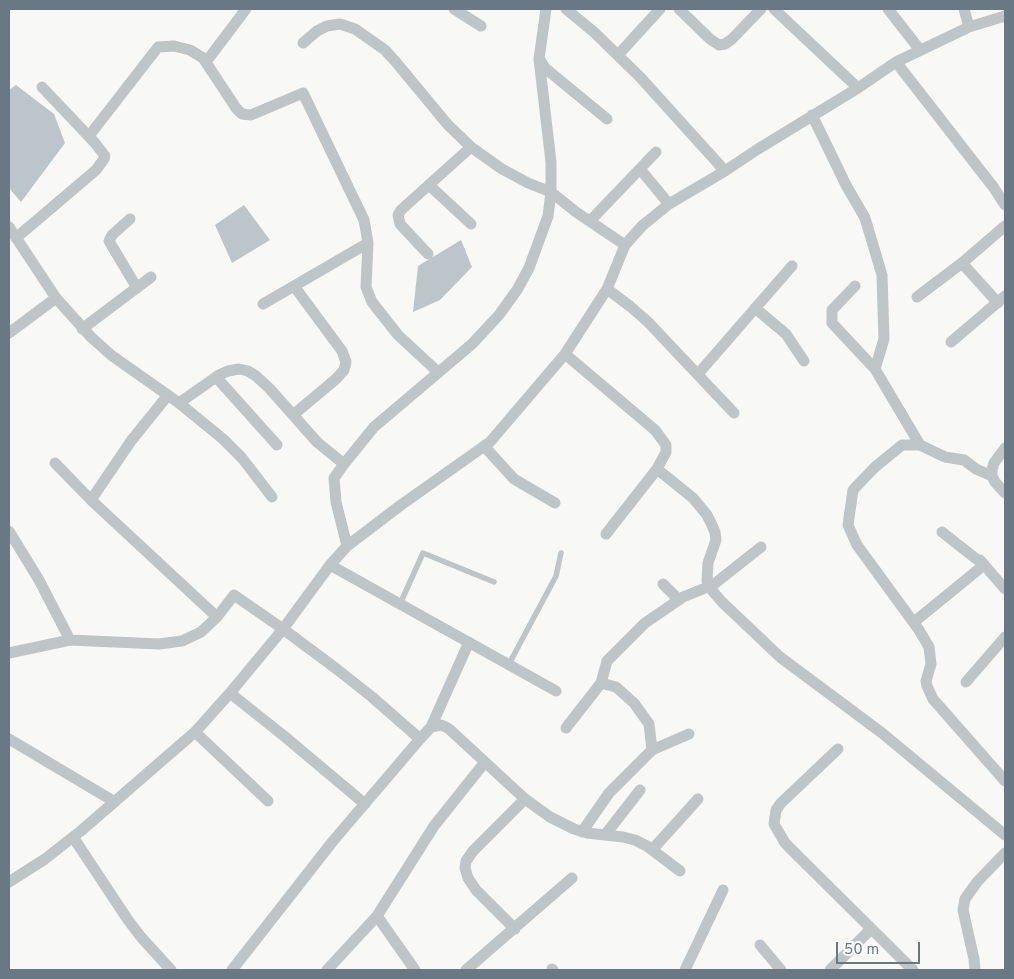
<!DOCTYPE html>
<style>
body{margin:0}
#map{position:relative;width:1014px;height:979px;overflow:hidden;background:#f8f8f6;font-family:Overpass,sans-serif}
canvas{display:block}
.frame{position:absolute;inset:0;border:10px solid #697885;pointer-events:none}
.scale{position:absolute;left:836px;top:942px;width:84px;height:22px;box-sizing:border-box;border:2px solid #697885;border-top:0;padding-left:6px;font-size:15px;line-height:18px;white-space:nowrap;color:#697885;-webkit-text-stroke:4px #fff;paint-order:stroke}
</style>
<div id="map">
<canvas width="1014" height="979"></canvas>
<div class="frame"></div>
<div class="scale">50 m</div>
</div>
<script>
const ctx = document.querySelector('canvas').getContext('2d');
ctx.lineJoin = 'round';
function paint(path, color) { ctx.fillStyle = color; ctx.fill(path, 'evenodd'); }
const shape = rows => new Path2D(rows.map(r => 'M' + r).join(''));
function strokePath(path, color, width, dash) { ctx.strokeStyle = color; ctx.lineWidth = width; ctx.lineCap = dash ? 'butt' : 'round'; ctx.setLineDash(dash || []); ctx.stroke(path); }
paint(shape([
 [16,85,54,114,65,143,21,202,9,188,9,90],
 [244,205,270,240,232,263,215,225],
 [461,240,472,267,440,300,413,312,418,266]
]), '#bbc5ca');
strokePath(shape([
 [400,604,423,553,494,582],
 [509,664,556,576,561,553]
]), '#bfc4c7', 5.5);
strokePath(shape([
 [454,9,481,26],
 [566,9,595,33,640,77,725,171],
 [679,9,710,39,719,45,725,44,732,39,761,9],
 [774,9,858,88],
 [888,9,920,50],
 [964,9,969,27],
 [303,43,317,31,327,26,340,24,355,29,385,50,395,61,448,125,471,147,502,169,528,183,551,192,576,212,625,245],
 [618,55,660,9],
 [540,60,545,68,607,119],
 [206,62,246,9],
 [896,62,994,188,1005,205],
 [812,115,846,185,865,218,882,275,884,339,875,369,920,445],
 [89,136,158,47,174,46,190,50,203,58,236,108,242,114,251,115,303,93,364,220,368,243,366,287,372,302,398,335,438,372],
 [640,169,669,204],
 [429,185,471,224],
 [130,219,112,235,109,241,137,288],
 [590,221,656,152],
 [9,227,56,298,91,337,111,355,179,403,223,439,242,458,272,497],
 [16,238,96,170,104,159,105,156,95,143,42,87],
 [428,254,400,224,398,215,401,210,471,147],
 [962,263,998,303],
 [855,286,832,310,832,323,875,369],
 [607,289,631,307,648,322,734,413],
 [917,297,962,263,1005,226],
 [263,304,368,243],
 [755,308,786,334,804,361],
 [82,329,151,277],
 [9,333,56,298],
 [951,342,1005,296],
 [565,354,655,430,666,445,666,452,657,469,606,534],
 [698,374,792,266],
 [216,377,277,445],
 [179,403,219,375,228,371,239,369,248,371,256,376,270,389,317,442,344,464,334,478,336,502,347,546],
 [293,415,336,379,344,370,346,362,342,351,294,286],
 [484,446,514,479,555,503],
 [1005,448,994,463,992,470,992,476,995,482,1005,493],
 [55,463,91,500,217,617],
 [344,464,374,427,472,344,499,315,517,290,529,268,548,216,551,192,551,162,539,59,546,9],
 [657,469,693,498,707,515,711,523,715,532,716,540,708,563,707,581,709,587,722,602,780,657,882,733,1005,835],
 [992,476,976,469,964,460,945,457,920,445,902,445,875,467,853,490,848,525,857,545,919,630,929,647,931,664,926,681,927,686,933,699,1005,781],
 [91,500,131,441,168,395],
 [9,531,39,580,70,640],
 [980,560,1005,589],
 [330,565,556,691],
 [663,584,679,600],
 [914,622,984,565,942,532],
 [9,653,70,640,159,644,182,641,201,632,217,617,234,595,283,629,338,670,372,697,420,739,333,841,232,970],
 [966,682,1005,637],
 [601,683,616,687,634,703,649,724,652,750],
 [230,693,284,736,365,804],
 [431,727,469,642],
 [566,728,601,683,607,661,645,623,683,597,713,585,761,547],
 [195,732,268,801],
 [9,739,115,802],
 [838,749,781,803,776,810,774,824,785,843,794,852,913,970],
 [485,762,525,799,550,817,574,829,587,833,623,837,635,840,647,846,680,871],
 [582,832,609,793,652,750,689,734],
 [605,835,640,790],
 [73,837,128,920,141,937,171,970],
 [652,850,698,799],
 [9,882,45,859,82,830,195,732,230,693,283,629,330,565,347,546,401,505,490,442,565,354,607,289,625,245,642,226,669,204,725,171,758,149,858,88,896,62,969,27,1005,16],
 [515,929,476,890,468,878,465,868,466,861,473,851,525,799],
 [760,945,781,970],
 [552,969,553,970],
 [327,970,377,916],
 [415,970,377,916,434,826,485,762,448,728,441,725,431,727,420,739],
 [466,970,572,878],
 [685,970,723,890],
 [830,970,871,929],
 [975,970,974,959,963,910,965,899,977,882,1005,853]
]), '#bfc4c7', 11);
</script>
